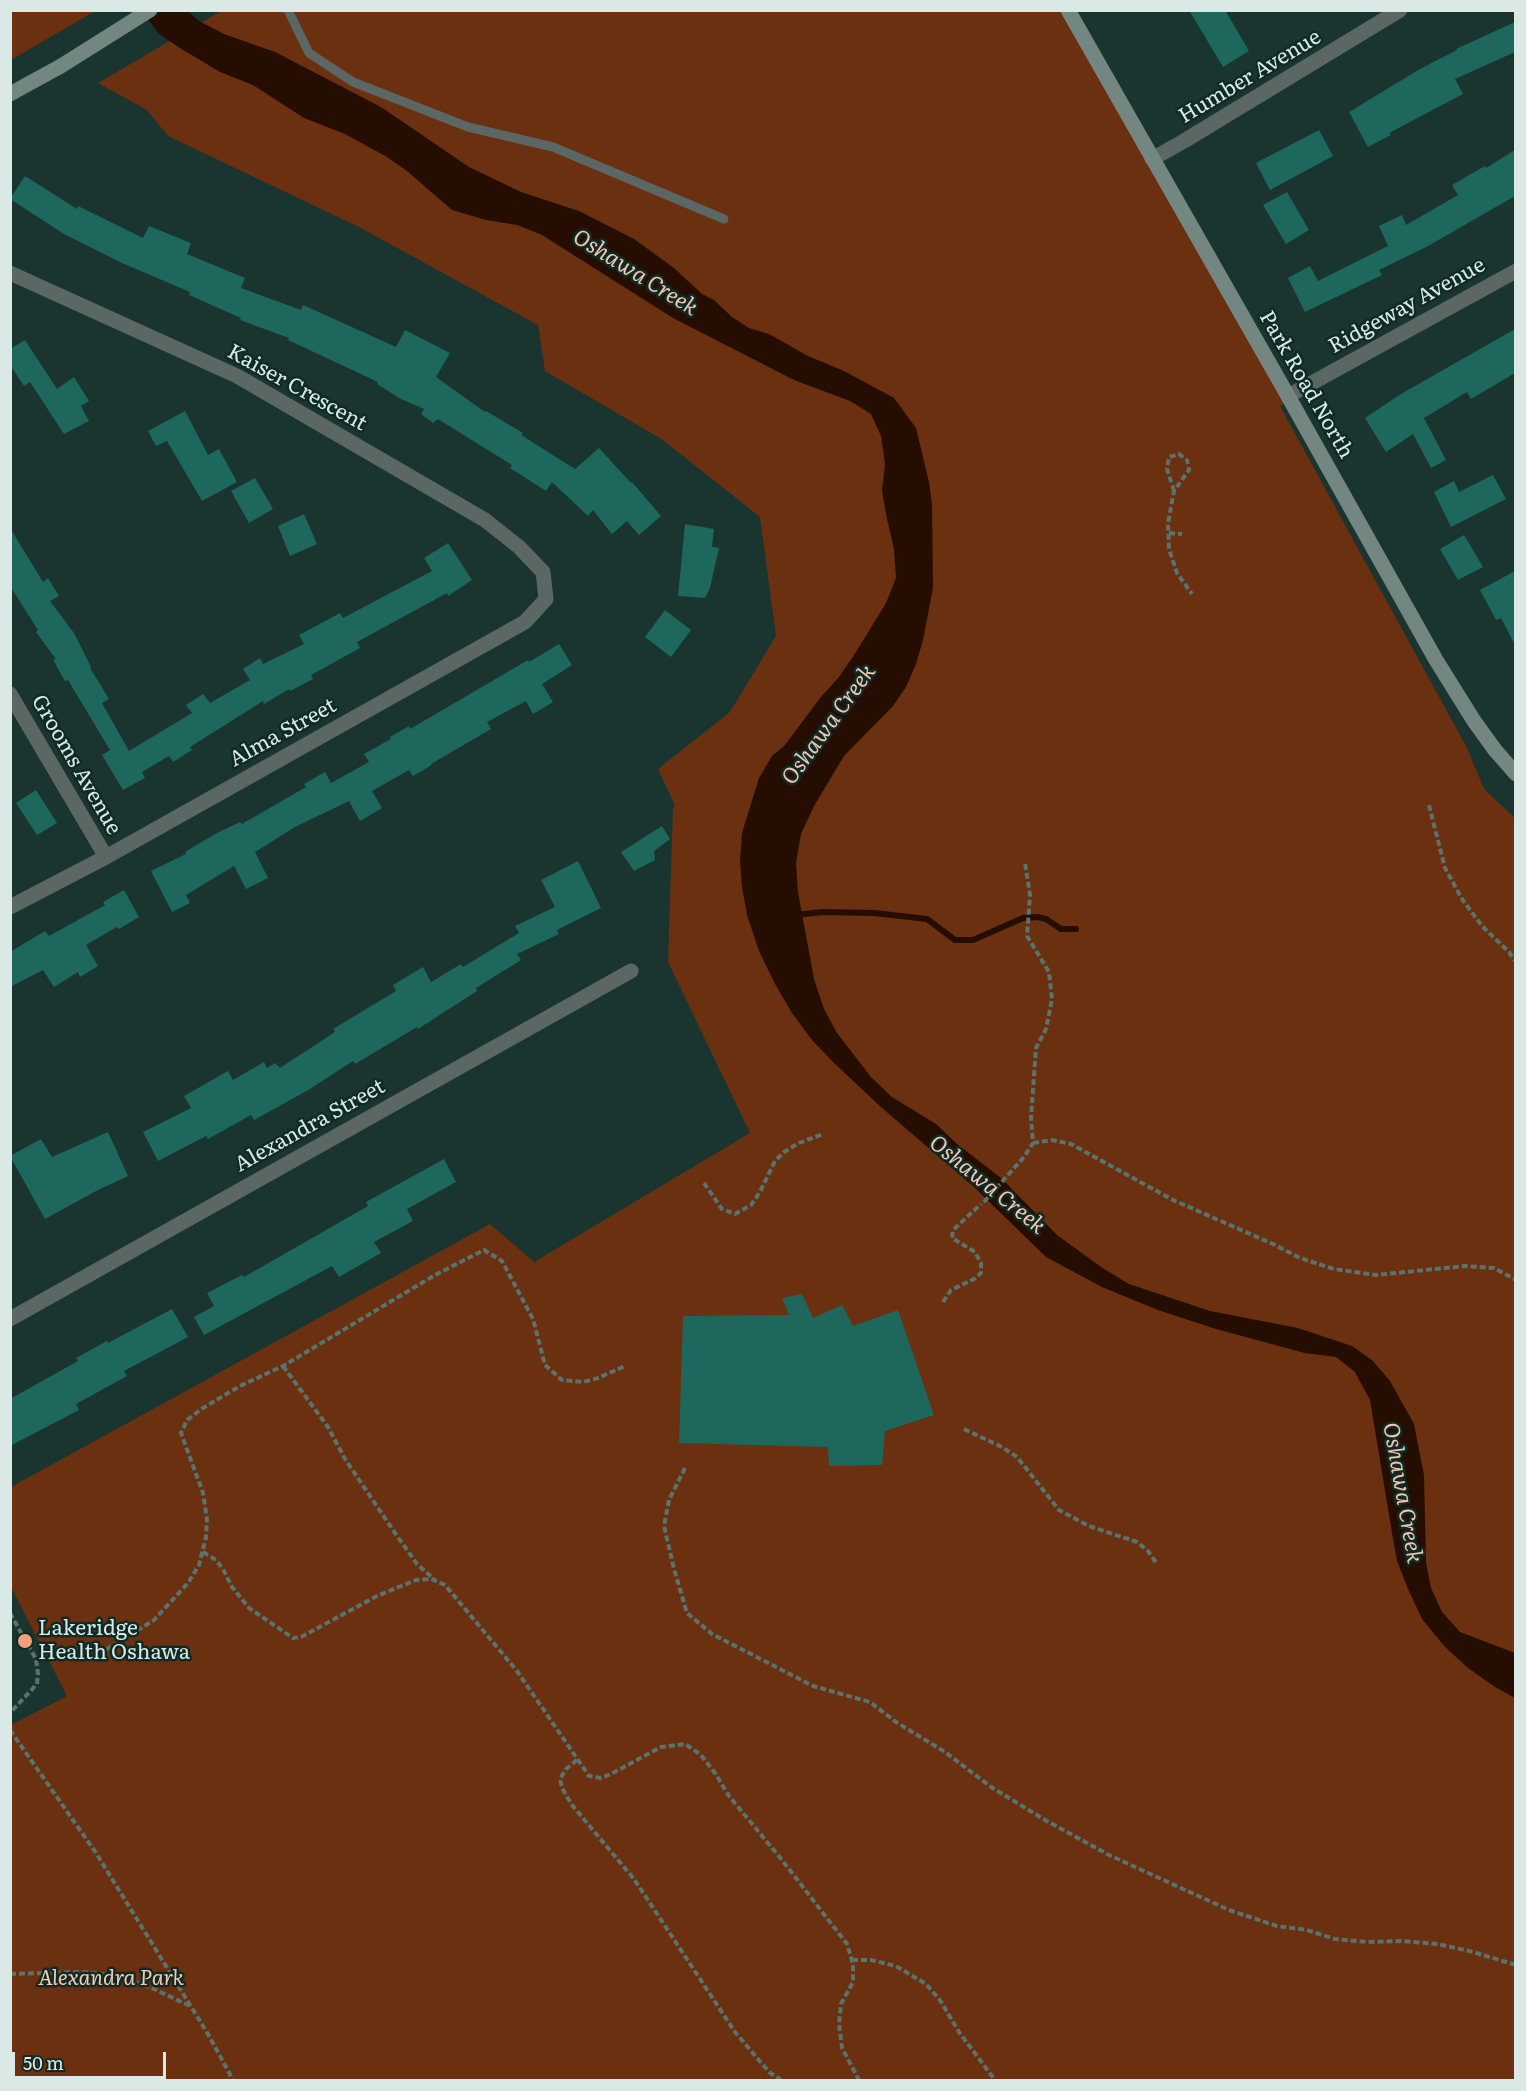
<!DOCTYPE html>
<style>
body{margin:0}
#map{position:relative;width:1526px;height:2091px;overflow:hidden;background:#1a3530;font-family:Literata,serif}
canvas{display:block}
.frame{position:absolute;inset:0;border:12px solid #dae9e6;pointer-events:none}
.scale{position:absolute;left:12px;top:2052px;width:154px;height:27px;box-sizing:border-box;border:3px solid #dae9e6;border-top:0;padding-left:8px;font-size:18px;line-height:21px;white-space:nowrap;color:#dae9e6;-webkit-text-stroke:4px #102b26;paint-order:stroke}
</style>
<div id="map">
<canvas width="1526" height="2091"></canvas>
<div class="frame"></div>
<div class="scale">50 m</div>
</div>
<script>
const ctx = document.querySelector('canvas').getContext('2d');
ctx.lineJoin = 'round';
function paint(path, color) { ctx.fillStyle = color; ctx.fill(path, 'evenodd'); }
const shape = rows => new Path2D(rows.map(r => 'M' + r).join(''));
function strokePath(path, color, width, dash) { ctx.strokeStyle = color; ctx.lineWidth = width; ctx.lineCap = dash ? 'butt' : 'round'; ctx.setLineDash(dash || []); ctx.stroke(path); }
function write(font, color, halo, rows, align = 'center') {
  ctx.font = font + ' Literata,serif'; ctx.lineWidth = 5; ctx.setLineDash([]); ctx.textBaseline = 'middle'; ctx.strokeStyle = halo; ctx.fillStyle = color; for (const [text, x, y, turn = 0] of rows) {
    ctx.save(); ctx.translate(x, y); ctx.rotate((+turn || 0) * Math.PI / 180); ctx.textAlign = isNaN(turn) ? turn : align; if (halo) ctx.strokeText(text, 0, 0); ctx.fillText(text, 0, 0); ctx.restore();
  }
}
paint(shape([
 [11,10,95,10,95,11,11,60],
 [221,11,1070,11,1295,398,1280,406,1467,748,1484,789,1515,818,1515,2080,11,2080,11,1725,67,1696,11,1587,11,1487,490,1224,534,1262,750,1133,668,962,673,809,675,805,658,769,730,712,776,636,760,517,663,440,545,371,538,325,359,227,168,136,147,110,98,83]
]), '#6a3010');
paint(shape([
 [142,11,188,11,199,21,224,34,275,52,381,107,469,167,521,192,579,211,634,239,674,268,702,294,714,300,732,317,749,328,769,334,808,356,844,371,894,398,916,428,929,482,932,504,933,588,923,640,916,664,906,687,893,706,844,756,814,806,801,834,796,863,798,892,814,979,824,1009,837,1033,871,1077,892,1097,936,1124,957,1144,1001,1178,1057,1235,1104,1269,1129,1284,1210,1311,1298,1328,1352,1346,1373,1361,1390,1381,1414,1424,1424,1475,1426,1563,1431,1588,1442,1612,1460,1632,1515,1653,1515,1698,1495,1687,1468,1668,1444,1646,1422,1619,1408,1589,1397,1561,1392,1533,1370,1400,1355,1372,1336,1357,1305,1353,1216,1329,1158,1310,1102,1287,1046,1257,974,1187,882,1108,833,1062,812,1040,792,1013,775,984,759,951,747,915,742,887,740,861,742,833,759,778,772,756,785,745,820,698,839,677,856,652,886,603,896,578,894,549,887,519,882,491,885,464,881,436,871,414,850,401,794,380,673,318,542,235,517,225,486,220,452,210,407,171,387,157,345,134,304,118,253,85,220,72,180,48,159,34]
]), '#260d02');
strokePath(shape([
 [796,915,822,912,874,913,927,919,955,940,973,940,1023,918,1037,917,1046,919,1061,929,1076,929]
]), '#260d02', 6);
paint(shape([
 [1189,10,1225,10,1249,51,1223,67],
 [1515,22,1515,52,1455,79,1463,94,1389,133,1391,135,1368,147,1349,112,1420,69,1457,50,1456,49],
 [1319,130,1333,156,1270,190,1256,163],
 [1515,150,1515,196,1428,246,1379,270,1382,275,1305,312,1288,278,1310,266,1318,281,1388,246,1379,226,1402,215,1406,225,1458,195,1452,185,1485,166,1486,168],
 [25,176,77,209,78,206,143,238,149,226,191,243,187,254,245,278,241,288,301,310,303,305,396,347,405,330,450,353,436,377,485,412,486,411,523,433,521,435,575,469,599,448,631,483,632,482,661,516,639,535,627,521,612,534,593,510,588,516,552,482,546,491,510,468,512,465,438,419,433,423,421,414,424,409,401,399,377,384,378,382,288,340,289,338,240,320,241,318,189,295,190,292,122,263,64,234,10,199],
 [1287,192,1309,230,1286,244,1263,205],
 [1515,329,1515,373,1471,399,1467,392,1424,418,1446,460,1431,468,1413,434,1386,452,1365,418,1401,394],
 [25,340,57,389,74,377,89,401,81,406,89,421,64,434,30,382,24,386,10,365,10,349],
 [185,411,208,455,219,449,237,482,202,501,167,441,156,446,148,431],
 [1493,475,1506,499,1451,527,1434,492,1454,481,1459,492],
 [255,478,273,509,249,523,231,491],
 [304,514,317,544,290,556,278,526],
 [685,524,714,529,712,547,719,548,710,588,705,598,678,596],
 [10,528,43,582,48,578,59,596,50,601,74,633,91,667,90,668,109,699,102,703,129,751,192,713,186,705,203,694,210,703,250,680,243,669,260,658,263,664,304,644,299,635,340,613,343,618,432,571,424,558,448,543,472,580,448,596,447,593,357,642,360,648,311,675,313,679,290,691,289,689,264,704,263,701,190,747,192,750,173,762,169,756,142,772,145,778,123,790,102,755,110,750,68,680,65,681,53,660,56,659,36,632,38,630,10,586],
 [1464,535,1483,567,1458,580,1440,549],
 [1515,571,1515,645,1501,618,1496,620,1480,590],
 [665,610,691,630,671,657,645,637],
 [559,644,572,665,542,684,553,702,533,714,526,701,487,722,491,729,431,764,432,765,413,776,409,770,372,791,382,808,360,821,349,801,295,827,255,852,268,878,246,889,234,866,186,895,190,903,172,912,151,871,186,854,185,852,215,834,240,822,242,824,306,787,304,784,325,772,331,783,369,762,364,754,391,739,390,737,409,726,410,729,528,660,529,662],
 [36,790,57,823,37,835,16,803],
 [662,826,670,839,654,851,655,860,634,871,621,852],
 [578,861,601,908,557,930,559,934,517,954,521,960,476,988,477,991,418,1029,417,1027,355,1064,353,1061,310,1089,254,1120,251,1115,208,1139,206,1136,158,1161,143,1132,191,1108,184,1096,228,1071,233,1080,264,1062,267,1068,275,1063,280,1068,335,1032,333,1029,396,991,393,985,423,967,431,982,461,964,463,967,519,933,515,926,555,907,541,880],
 [124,890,139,917,119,929,117,927,86,945,98,966,80,977,78,972,54,987,43,970,10,987,10,952,45,931,49,936,105,905,103,902],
 [108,1132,128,1176,96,1191,45,1219,10,1156,41,1139,52,1157],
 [444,1159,456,1182,407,1209,413,1221,374,1242,381,1253,339,1277,332,1266,204,1335,194,1317,214,1306,207,1293,242,1275,244,1277,368,1206,366,1202],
 [802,1294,813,1318,842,1305,853,1326,898,1310,934,1415,885,1431,882,1465,829,1466,828,1447,679,1443,683,1316,789,1315,782,1298],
 [172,1309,188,1337,124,1371,127,1376,76,1404,79,1410,10,1446,10,1399,78,1361,76,1358,107,1341,108,1343]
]), '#1d675c');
strokePath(shape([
 [1174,491,1167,469,1169,457,1179,454,1187,460,1189,470,1174,491,1168,523,1169,549,1177,573,1192,594],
 [1169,533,1182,534],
 [1429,805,1445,868,1462,899,1482,926,1509,952,1516,962],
 [1033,1143,1052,1140,1071,1144,1173,1200,1273,1244,1300,1258,1334,1269,1376,1275,1465,1266,1494,1268,1516,1280],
 [704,1183,722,1209,735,1214,751,1205,760,1192,775,1161,784,1152,799,1143,823,1134],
 [984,1202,1024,1157,1033,1143,1031,1118,1036,1048,1046,1029,1052,999,1049,972,1027,936,1030,895,1025,863],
 [943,1302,951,1290,974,1279,981,1273,981,1263,975,1252,952,1238,953,1230,981,1204],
 [283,1366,328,1427,345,1459,395,1533,417,1564,435,1580],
 [964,1429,1002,1447,1017,1457,1059,1510,1089,1526,1137,1542,1148,1551,1157,1564],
 [685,1468,669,1500,664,1526,674,1569,687,1613,712,1634,813,1686,870,1702,896,1722,945,1752,991,1787,1045,1820,1109,1855,1229,1910,1277,1926,1307,1930,1335,1939,1367,1942,1401,1941,1438,1944,1473,1952,1516,1965],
 [203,1552,216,1560,223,1569,232,1587,249,1608,293,1638,301,1637,377,1596,416,1580,431,1579,445,1585,517,1671,589,1776,601,1778,611,1774,661,1747,685,1744,700,1754,715,1773,729,1796,782,1860,847,1944,853,1964,853,1982,841,2004,839,2024,842,2048,859,2080],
 [10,1613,36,1659,38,1674,37,1684,10,1713],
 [91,1659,154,1620,188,1583,199,1565,206,1537,207,1519,203,1493,181,1433,187,1420,203,1408,240,1386,283,1366,435,1275,484,1250,502,1261,533,1319,545,1365,562,1380,583,1382,598,1378,625,1366],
 [10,1730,96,1853,208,2034,233,2080],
 [577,1760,566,1769,560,1779,562,1788,572,1805,634,1879,735,2032,769,2072,781,2080],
 [852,1960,871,1960,896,1966,926,1984,940,2000,959,2032,995,2080],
 [10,1974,81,1972,116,1975,154,1989,190,2006]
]), '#5b726d', 4, [6, 3]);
strokePath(shape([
 [288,10,309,53,353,82,468,127,553,147,724,219]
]), '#5b6764', 9);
strokePath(shape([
 [1152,159,1184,141,1400,10],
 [10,273,237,376,485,520,519,547,543,572,546,599,525,622,106,857,10,907],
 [1288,396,1516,271],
 [10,694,106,857],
 [10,1319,631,971]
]), '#5b6764', 15);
strokePath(shape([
 [1068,10,1288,396,1436,660,1474,721,1495,750,1516,774],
 [10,94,61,66,150,10]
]), '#738682', 15);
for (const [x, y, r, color] of [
 [25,1641,8,"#f1a27b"]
]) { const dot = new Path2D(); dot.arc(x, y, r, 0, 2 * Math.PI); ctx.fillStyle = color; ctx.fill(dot); strokePath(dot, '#102b26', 2); }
write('21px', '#dae9e6', '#102b26', [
 ["Humber Avenue",1250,77,-31],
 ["Ridgeway Avenue",1407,306,-29],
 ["Park Road North",1306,385,60],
 ["Kaiser Crescent",297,388,29],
 ["Alma Street",283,733,-29],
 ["Grooms Avenue",76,765,60],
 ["Alexandra Street",310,1126,-29]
]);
write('21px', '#dae9e6', '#102b26', [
 ["Lakeridge",38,1629],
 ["Health Oshawa",38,1653]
], 'left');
write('italic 21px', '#f6c8b2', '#102b26', [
 ["Alexandra Park",111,1979]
]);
write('italic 22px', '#f3c5af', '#102b26', [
 ["Oshawa Creek",635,273,32],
 ["Oshawa Creek",829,725,-54],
 ["Oshawa Creek",987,1185,39],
 ["Oshawa Creek",1402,1493,80]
]);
</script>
